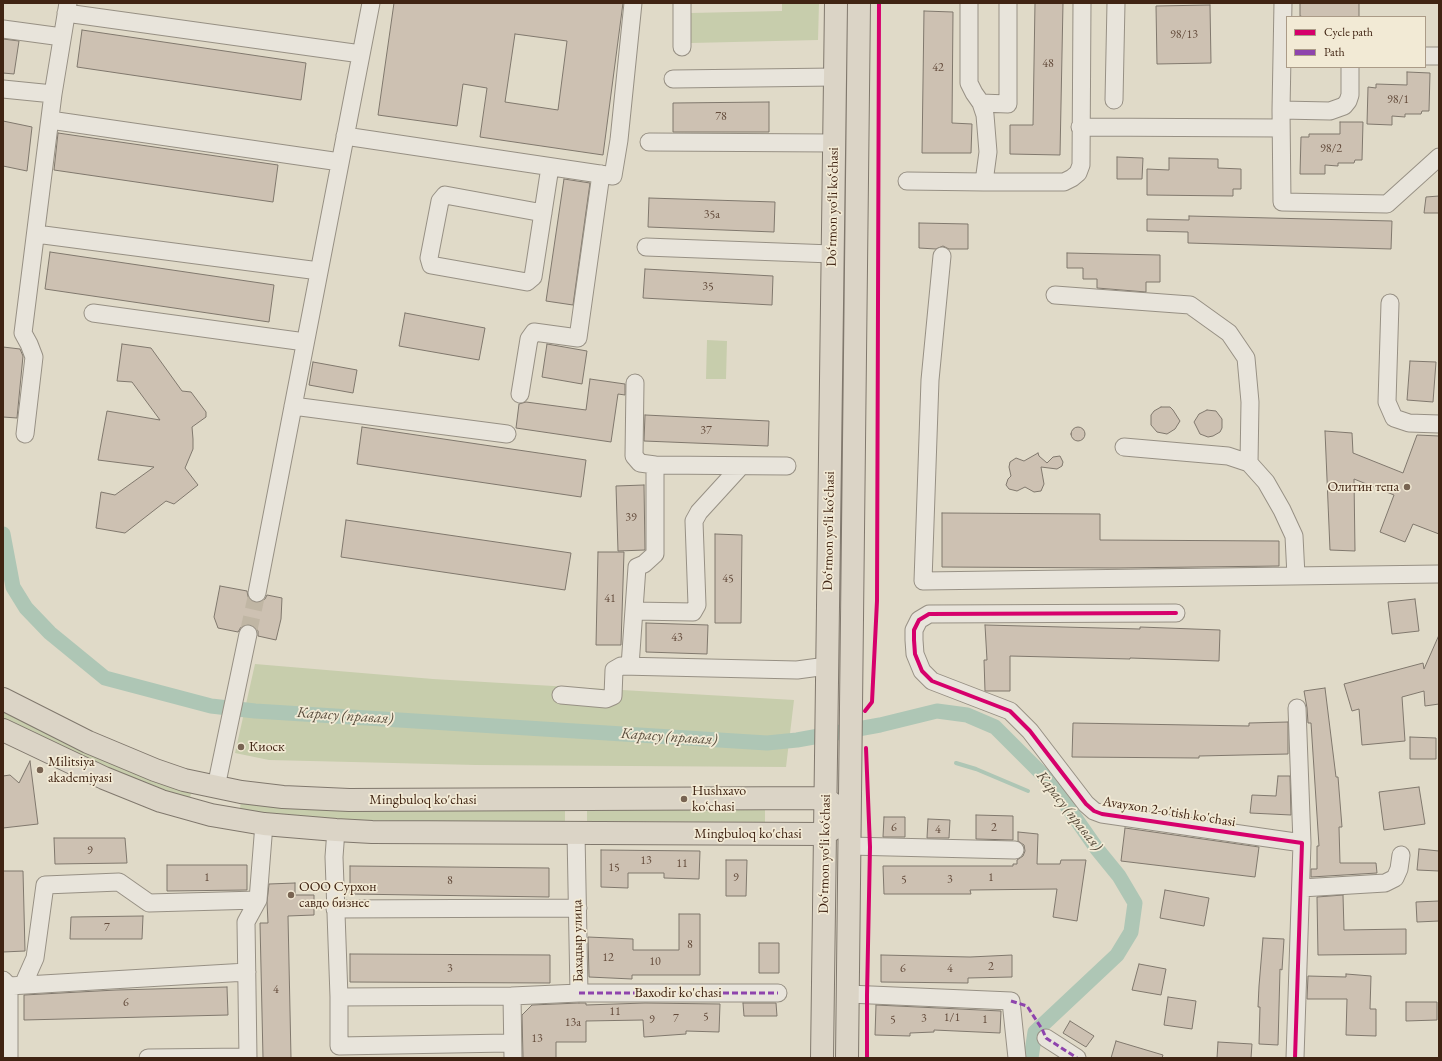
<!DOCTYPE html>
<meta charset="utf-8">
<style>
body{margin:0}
#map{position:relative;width:1442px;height:1061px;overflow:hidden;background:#e0dac8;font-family:"EB Garamond",serif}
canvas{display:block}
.frame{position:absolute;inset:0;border:4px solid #402413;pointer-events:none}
.legend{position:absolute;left:1286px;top:16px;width:140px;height:52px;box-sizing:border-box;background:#f2ead5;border:1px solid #ab9b87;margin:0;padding:5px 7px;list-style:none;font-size:12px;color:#402413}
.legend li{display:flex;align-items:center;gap:8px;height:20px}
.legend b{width:20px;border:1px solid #ab9b87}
</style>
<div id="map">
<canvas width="1442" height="1061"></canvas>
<div class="frame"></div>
<ul class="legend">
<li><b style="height:5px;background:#d6006c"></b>Cycle path</li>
<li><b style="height:5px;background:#8e44ad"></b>Path</li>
</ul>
</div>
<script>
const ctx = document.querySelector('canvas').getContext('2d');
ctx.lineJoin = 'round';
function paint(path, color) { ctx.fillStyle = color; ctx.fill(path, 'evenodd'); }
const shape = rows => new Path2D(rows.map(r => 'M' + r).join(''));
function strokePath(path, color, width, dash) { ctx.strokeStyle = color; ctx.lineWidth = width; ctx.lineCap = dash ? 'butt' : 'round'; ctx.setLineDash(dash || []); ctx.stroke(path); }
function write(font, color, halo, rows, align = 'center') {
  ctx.font = font + ' "EB Garamond",serif'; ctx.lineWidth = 3.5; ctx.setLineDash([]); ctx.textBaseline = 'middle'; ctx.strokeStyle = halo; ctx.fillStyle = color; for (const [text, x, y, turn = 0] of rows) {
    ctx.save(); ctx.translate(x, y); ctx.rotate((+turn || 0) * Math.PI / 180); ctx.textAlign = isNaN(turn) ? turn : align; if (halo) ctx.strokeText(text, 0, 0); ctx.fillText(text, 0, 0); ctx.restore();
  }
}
paint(shape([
 [782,3,819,3,818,40,691,43,690,13,782,11],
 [707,340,727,341,726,379,706,379],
 [255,664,433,679,794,700,786,767,476,765,269,760,235,753],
 [3,711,117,766,192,791,189,800,140,783,3,720],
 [241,801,378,811,565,811,565,821,399,821,338,820,278,815,240,809],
 [587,808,765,809,765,822,587,821]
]), '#c7cdac');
strokePath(shape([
 [956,763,976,769,1028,791]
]), '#aec6b5', 4);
strokePath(shape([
 [3,534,13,587,26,608,50,633,105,678,211,706,255,711,767,743,797,740,880,725,937,711,967,715,995,727,1051,783,1097,849,1119,876,1135,903,1131,932,1117,955,1035,1032,1031,1058]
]), '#aec6b5', 15);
const building = shape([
 [394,3,623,3,603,155,480,137,487,88,463,84,457,126,378,115,394,3],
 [515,34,567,41,558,110,505,102,515,34],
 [1035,3,1063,3,1060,155,1010,154,1010,125,1033,125,1035,3],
 [1300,3,1359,3,1359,17,1304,17,1300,16,1300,3],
 [1210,5,1211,63,1157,64,1156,6,1210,5],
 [924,11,953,12,952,123,972,124,971,153,922,153,924,11],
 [82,30,306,63,301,100,77,67,82,30],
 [3,39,19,41,14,74,3,73,3,39],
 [1407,72,1430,73,1429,111,1422,111,1421,114,1405,114,1405,117,1392,116,1392,125,1367,124,1368,87,1376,88,1376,84,1407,85,1407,72],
 [769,102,769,132,673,132,673,103,769,102],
 [3,121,32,127,27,171,3,166,3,121],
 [1340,122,1363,122,1362,160,1355,160,1354,163,1338,163,1338,166,1325,165,1325,174,1300,174,1301,137,1309,137,1309,134,1340,134,1340,122],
 [58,133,278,165,273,202,54,170,58,133],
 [1117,157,1143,158,1142,179,1117,179,1117,157],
 [1169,158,1218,159,1218,168,1241,169,1241,189,1233,189,1233,196,1147,195,1147,169,1169,170,1169,158],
 [564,179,590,183,573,305,546,301,564,179],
 [1439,196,1439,213,1424,213,1426,197,1439,196],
 [649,198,775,202,774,232,648,227,649,198],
 [1189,216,1392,221,1391,249,1188,243,1188,232,1147,231,1147,219,1189,220,1189,216],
 [919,223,968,224,968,249,949,249,943,246,936,249,919,248,919,223],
 [50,252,274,285,269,322,45,289,50,252],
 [1067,253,1160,255,1160,282,1146,282,1146,292,1097,288,1097,279,1083,279,1083,268,1067,268,1067,253],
 [645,269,773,276,772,305,643,298,645,269],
 [405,313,485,328,479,360,399,346,405,313],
 [122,344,151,348,182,391,191,392,206,412,206,417,192,427,193,439,193,449,185,468,198,485,174,504,166,501,125,533,96,528,101,492,115,495,154,467,98,460,107,411,160,420,132,382,117,381,122,344],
 [547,344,587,351,582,384,542,377,547,344],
 [3,347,20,349,23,356,17,418,3,417,3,347],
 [1410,361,1436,362,1433,402,1407,400,1410,361],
 [313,362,357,370,353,393,309,385,313,362],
 [590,379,625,384,625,395,618,394,611,442,516,428,519,404,526,402,586,410,590,379],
 [1161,407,1170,407,1173,410,1180,421,1175,429,1167,434,1157,432,1151,425,1151,415,1154,411,1161,407],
 [1207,410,1216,411,1222,419,1222,428,1220,432,1213,436,1208,437,1200,434,1194,422,1199,414,1207,410],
 [645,415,769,421,768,446,644,441,645,415],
 [362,427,586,460,581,497,357,464,362,427],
 '1071 434a7 7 0 1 1 14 0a7 7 0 1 1-14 0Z',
 [1325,431,1352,433,1353,453,1403,473,1417,435,1439,436,1439,534,1413,524,1405,542,1380,532,1394,495,1354,479,1355,551,1330,550,1325,431],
 [1038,453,1039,456,1047,463,1053,457,1060,456,1063,462,1062,466,1057,469,1041,467,1044,484,1041,491,1034,492,1025,487,1017,491,1009,489,1006,485,1008,479,1011,476,1009,467,1010,462,1016,458,1024,461,1038,453],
 [644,485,645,550,618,551,616,486,644,485],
 [942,513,1100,514,1100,540,1279,541,1279,566,1116,568,942,567,942,513],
 [346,520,571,553,565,590,341,557,346,520],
 [715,534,742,535,741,623,715,623,715,534],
 [598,552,624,552,621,645,596,645,598,552],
 [220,586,247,591,248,597,251,601,255,603,261,602,265,599,267,595,282,598,281,619,276,640,258,636,258,631,255,627,250,624,245,625,241,627,238,632,218,628,214,617,220,586],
 [1415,599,1419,631,1392,634,1388,602,1415,599],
 [646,623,708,625,707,654,646,652,646,623],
 [985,625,1140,629,1140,627,1220,630,1219,661,1130,658,1130,659,1010,656,1010,691,985,691,984,660,987,660,985,625],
 [1439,635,1439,704,1425,706,1424,691,1402,697,1405,741,1362,745,1359,709,1352,711,1344,684,1423,663,1424,669,1439,635],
 [1325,688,1336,777,1338,777,1342,827,1339,827,1340,863,1376,863,1377,873,1311,877,1311,869,1317,869,1317,846,1319,846,1311,723,1308,723,1307,708,1304,691,1325,688],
 [1288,722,1288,754,1199,756,1199,758,1072,757,1073,723,1249,726,1249,723,1288,722],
 [1410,737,1436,738,1436,759,1410,759,1410,737],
 [30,761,38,824,3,828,3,776,10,775,19,783,30,761],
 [1278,776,1290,776,1291,815,1250,813,1252,795,1276,796,1278,776],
 [1419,787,1425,824,1384,830,1379,792,1419,787],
 [976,815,1013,816,1013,840,976,839,976,815],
 [884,817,905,817,905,837,883,837,884,817],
 [928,819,950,820,949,838,927,838,928,819],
 [1125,828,1259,847,1255,877,1121,861,1125,828],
 [1018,832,1038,834,1037,864,1060,864,1061,860,1086,860,1077,921,1053,917,1057,889,970,890,971,894,884,894,883,866,1013,866,1013,864,1017,864,1017,860,1023,856,1025,851,1024,845,1018,841,1018,832],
 [54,838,125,838,127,863,55,864,54,838],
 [1419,849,1439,851,1439,871,1417,870,1419,849],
 [601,850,700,851,699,879,664,878,664,873,628,873,628,888,601,887,601,850],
 [726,860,747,860,746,896,726,896,726,860],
 [167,865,247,865,247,890,167,891,167,865],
 [350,866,549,868,549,897,350,894,350,866],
 [3,871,23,871,25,951,3,952,3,871],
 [295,883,295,895,314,895,314,915,288,916,291,1058,263,1058,260,923,268,923,267,902,269,884,295,883],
 [1165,890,1209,898,1204,926,1160,918,1165,890],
 [1343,895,1344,930,1406,929,1406,954,1318,955,1317,897,1343,895],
 [1439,901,1439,921,1417,922,1416,902,1439,901],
 [679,914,700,914,700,975,632,975,632,979,589,977,588,937,633,939,633,950,679,950,679,914],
 [143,916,142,939,70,939,71,917,143,916],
 [1263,938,1284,939,1282,970,1280,969,1278,1045,1259,1044,1260,1007,1258,1007,1259,986,1263,938],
 [759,943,779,943,779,973,759,973,759,943],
 [350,954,550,955,550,983,350,982,350,954],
 [881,955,970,957,1012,955,1012,977,968,978,968,983,881,982,881,955],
 [1139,964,1166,969,1161,995,1132,990,1139,964],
 [1346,974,1371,976,1370,1009,1376,1009,1376,1036,1346,1035,1347,999,1307,999,1308,976,1346,977,1346,974],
 [227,987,228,1015,24,1020,24,995,116,990,227,987],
 [1168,997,1196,1001,1192,1029,1164,1025,1168,997],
 [1406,1002,1437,1002,1437,1020,1406,1021,1406,1002],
 [579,1003,586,1003,586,1005,645,1003,720,1004,719,1032,686,1031,686,1034,644,1037,643,1020,586,1021,586,1042,556,1042,556,1058,523,1058,522,1015,532,1005,579,1003],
 [743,1003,776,1003,777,1016,744,1016,743,1003],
 [876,1005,1001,1011,1000,1033,934,1030,934,1032,910,1033,910,1036,875,1035,876,1005],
 [1070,1021,1094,1036,1086,1047,1063,1033,1070,1021],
 [1116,1041,1163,1055,1162,1058,1111,1058,1116,1041],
 [1218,1042,1252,1044,1251,1058,1217,1058,1218,1042]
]);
paint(building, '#cdc1b2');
strokePath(building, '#80786d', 1);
strokePath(shape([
 [248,634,257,593]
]), '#c0b6a4', 17, [17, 8]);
const minor = shape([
 [969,3,969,83,974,93,981,103,985,115,988,152,984,182,1064,182,1072,178,1078,173,1081,165,1082,3],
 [1283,3,1281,110,1282,202,1387,204,1439,157],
 [66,13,361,54],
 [3,29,62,37],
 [682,47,682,3],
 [1425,56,1439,56],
 [673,79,835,77],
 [3,89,53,94],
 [1114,100,1116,3],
 [981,103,1008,104,1008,3],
 [1281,110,1330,111,1344,106,1348,101,1350,95,1350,67],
 [50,120,340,162],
 [1080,127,1281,128],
 [345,136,613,176,619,140,633,3],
 [649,142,834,143],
 [907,181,984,182],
 [543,213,445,195,440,201,429,258,431,265,527,282,533,277,550,167],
 [36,234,319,271],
 [646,247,832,254],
 [942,256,930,380,923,581,1439,574],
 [1055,295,1190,305,1229,333,1246,358,1250,402,1249,463],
 [1390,303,1387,402,1394,418,1409,423,1439,424],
 [93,313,305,342],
 [635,383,634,456,640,463,655,465],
 [520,394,529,339,534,332,578,338,601,174],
 [293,406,507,434],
 [25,434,34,357,29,344,23,333,53,94,68,3],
 [1124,447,1228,456,1249,463,1266,482,1282,510,1294,536,1296,576],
 [257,593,371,3],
 [634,611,693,612,697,605,694,521,699,512,741,466],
 [1176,613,929,614,919,620,914,630,914,640,915,654,922,671,932,681,1010,711,1030,731,1086,804,1094,811,1102,814,1302,843,1295,1058],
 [630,666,637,567,644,564,655,554,655,465,787,466],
 [561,695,606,699,613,696,614,670,621,666,797,670,827,666],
 [1297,708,1302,843],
 [216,787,248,634],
 [336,830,334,857,339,997,512,996],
 [576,833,579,993],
 [849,846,1015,850],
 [1301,888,1385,883,1395,878,1399,869,1401,855],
 [335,909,578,908],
 [3,980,9,986,9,1058],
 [23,985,35,958,45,885,119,882,149,903,258,900,264,824],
 [9,986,247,972],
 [848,994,1011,1001,1017,1058],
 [339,997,339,1046,508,1043],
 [1046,1038,1077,1058],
 [148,1058,248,1057],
 [248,1058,246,922,258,900],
 [513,1058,512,996,579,993,778,993]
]);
const major = shape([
 [3,699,88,742,155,770,184,780,241,792,283,797,349,800,825,798,838,808],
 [3,730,104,778,161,801,211,815,264,824,336,830,372,832,825,834,837,826],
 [822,1058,836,3],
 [847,1058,859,3]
]);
strokePath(minor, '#979084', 19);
strokePath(major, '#80786d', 24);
strokePath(minor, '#e8e4db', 17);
strokePath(major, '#dbd4c6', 22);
strokePath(shape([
 [579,993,778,993],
 [1011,1001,1027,1006,1042,1029,1046,1038,1077,1058]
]), '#8e44ad', 3, [6, 3]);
strokePath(shape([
 [1176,613,929,614,919,620,914,630,914,640,915,654,922,671,932,681,1010,711,1030,731,1086,804,1094,811,1102,814,1302,843,1295,1058],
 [865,711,872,702,877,601,879,3],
 [866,748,870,847,867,995,867,1058]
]), '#d6006c', 4);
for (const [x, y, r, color] of [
 [1407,487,4,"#786452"],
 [241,747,4,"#786452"],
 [40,770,4,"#786452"],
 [684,799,4,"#786452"],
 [291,895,4,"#786452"]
]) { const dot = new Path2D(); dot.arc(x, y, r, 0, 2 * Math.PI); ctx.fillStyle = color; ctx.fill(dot); strokePath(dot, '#f2ead5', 1.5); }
write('12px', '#634b3b', null, [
 ["98/13",1184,35],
 ["48",1048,64],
 ["42",938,68],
 ["98/1",1398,100],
 ["78",721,117],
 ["98/2",1331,149],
 ["35а",712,215],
 ["35",708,287],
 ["37",706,431],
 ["39",631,518],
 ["45",728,579],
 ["41",610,599],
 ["43",677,638],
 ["6",894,828],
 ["2",994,828],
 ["4",938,830],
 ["9",90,851],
 ["13",646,861],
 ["11",682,864],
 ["15",614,868],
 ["1",207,878],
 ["9",736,878],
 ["1",991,878],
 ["5",904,880],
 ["3",950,880],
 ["8",450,881],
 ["7",107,928],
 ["8",690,945],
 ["12",608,958],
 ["10",655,962],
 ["2",991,967],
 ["3",450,969],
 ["6",903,969],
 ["4",950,969],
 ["4",276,990],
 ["6",126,1003],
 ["11",615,1012],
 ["5",706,1017],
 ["1/1",952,1018],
 ["7",676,1019],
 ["3",924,1019],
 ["9",652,1020],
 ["5",893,1020],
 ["1",985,1020],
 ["13а",573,1023],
 ["13",537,1039]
]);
write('14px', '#402413', '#f2ead5', [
 ["Do‘rmon yo‘li ko‘chasi",833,207,-89],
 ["Do‘rmon yo‘li ko‘chasi",829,531,-89],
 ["Mingbuloq ko'chasi",423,800],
 ["Avayxon 2-o'tish ko'chasi",1169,812,9],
 ["Mingbuloq ko'chasi",748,834],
 ["Do‘rmon yo‘li ko‘chasi",825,854,-89],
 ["Бахадыр улица",578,941,-91],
 ["Baxodir ko'chasi",678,993]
]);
write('14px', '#402413', '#f2ead5', [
 ["Олитин тепа",1399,487,"right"],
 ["Киоск",249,747],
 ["Militsiya",48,762],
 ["akademiyasi",48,778],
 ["Hushxavo",692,791],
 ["koʻchasi",692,807],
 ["ООО Сурхон",299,887],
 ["савдо бизнес",299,903]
], 'left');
write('italic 15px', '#564a3a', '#f2ead5', [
 ["Карасу (правая)",345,716,4],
 ["Карасу (правая)",669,737,4],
 ["Карасу (правая)",1069,811,52]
]);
</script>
